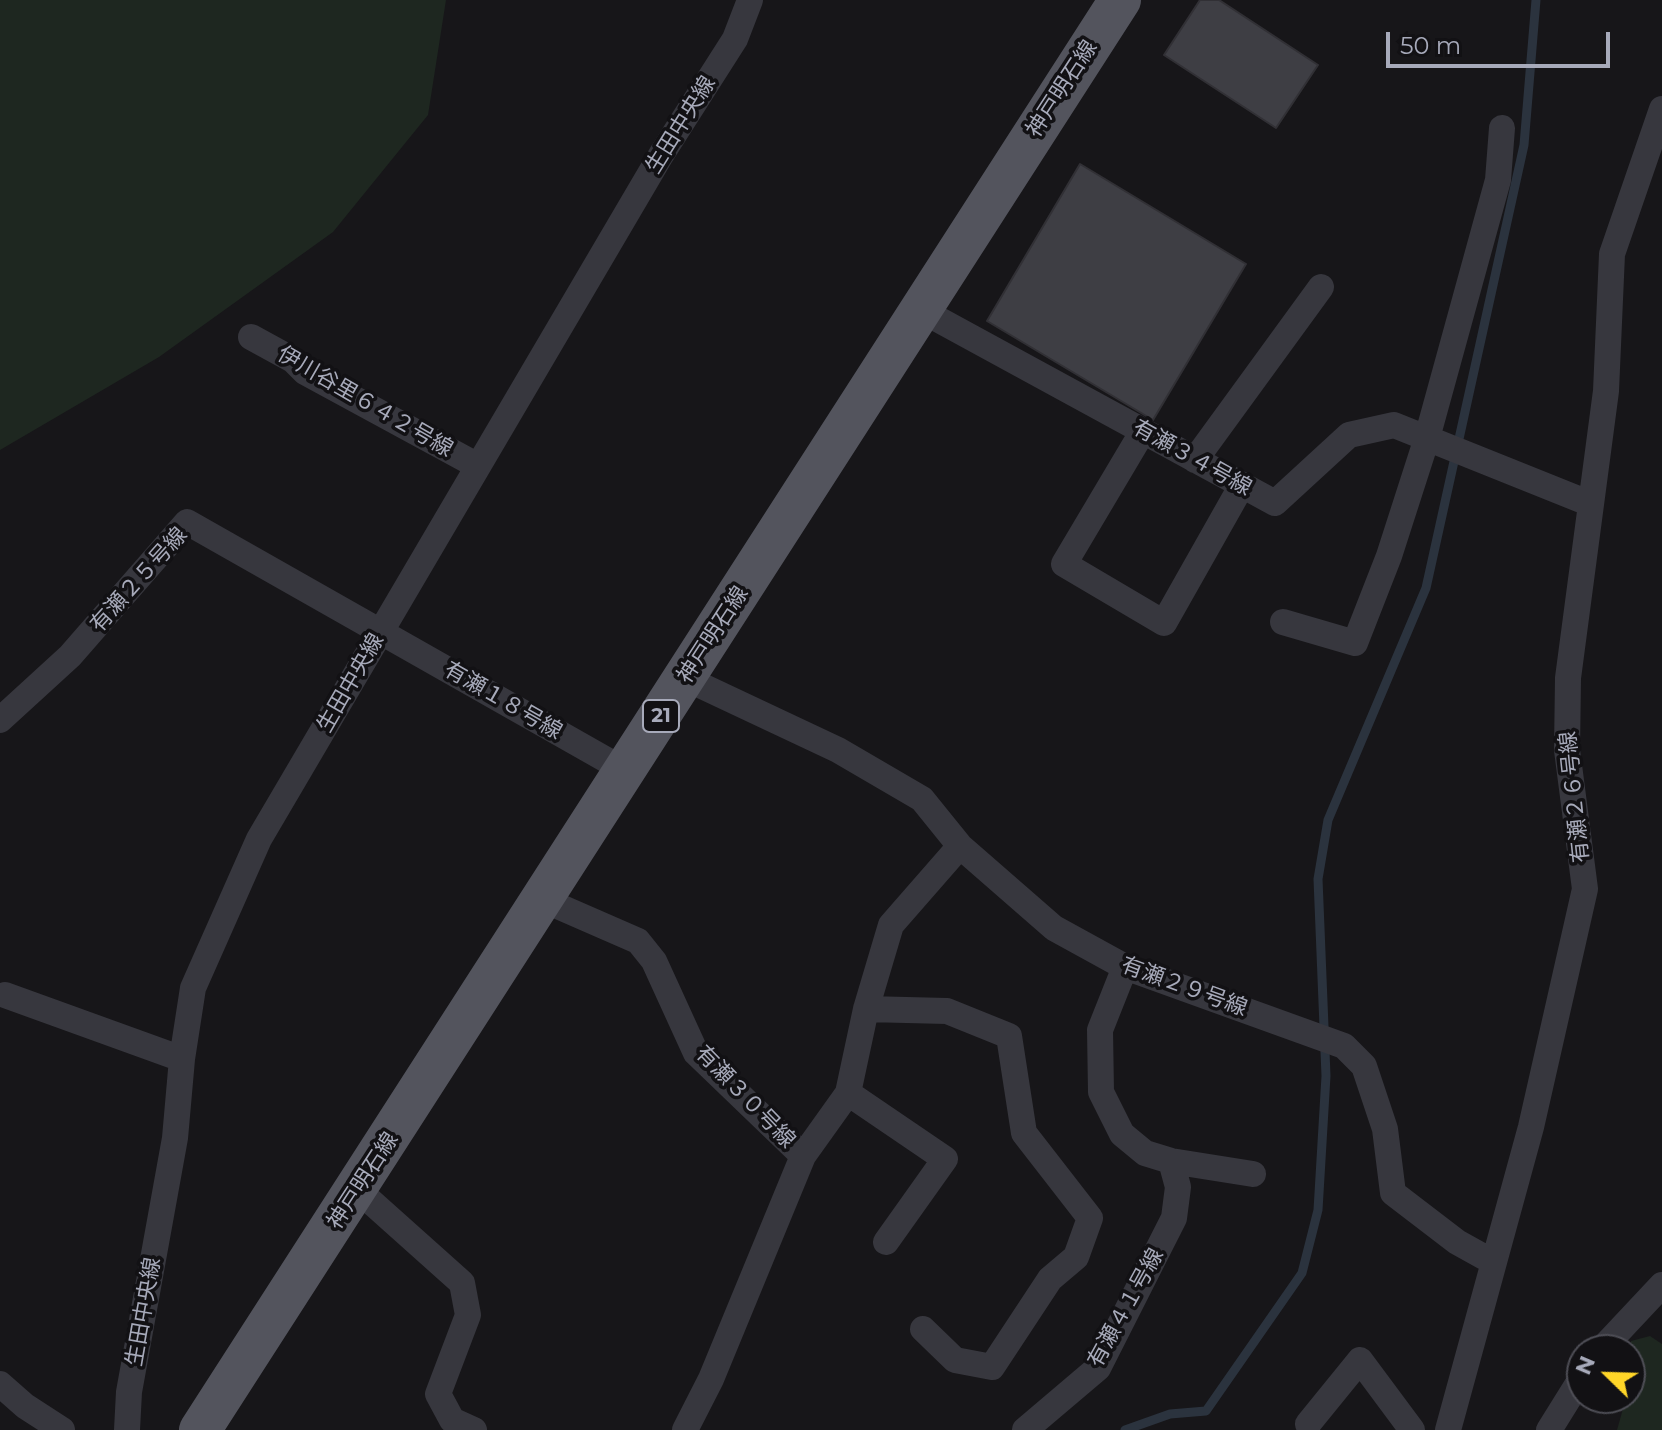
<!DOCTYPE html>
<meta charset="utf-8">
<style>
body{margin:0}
#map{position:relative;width:1662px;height:1430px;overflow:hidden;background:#171619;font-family:Montserrat,sans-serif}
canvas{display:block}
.north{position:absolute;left:1566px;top:1334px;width:80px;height:80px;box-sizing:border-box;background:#121114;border:2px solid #4e4e56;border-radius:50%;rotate:293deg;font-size:22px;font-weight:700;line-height:32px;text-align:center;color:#a7aaba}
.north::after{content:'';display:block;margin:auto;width:28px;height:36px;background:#ffd628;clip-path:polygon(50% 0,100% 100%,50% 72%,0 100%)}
.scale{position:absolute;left:1386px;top:32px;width:224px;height:36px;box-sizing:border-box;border:4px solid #a7aaba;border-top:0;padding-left:10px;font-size:24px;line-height:28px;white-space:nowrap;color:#a7aaba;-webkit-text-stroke:6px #121114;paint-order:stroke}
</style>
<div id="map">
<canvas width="1662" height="1430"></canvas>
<div class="north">N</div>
<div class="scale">50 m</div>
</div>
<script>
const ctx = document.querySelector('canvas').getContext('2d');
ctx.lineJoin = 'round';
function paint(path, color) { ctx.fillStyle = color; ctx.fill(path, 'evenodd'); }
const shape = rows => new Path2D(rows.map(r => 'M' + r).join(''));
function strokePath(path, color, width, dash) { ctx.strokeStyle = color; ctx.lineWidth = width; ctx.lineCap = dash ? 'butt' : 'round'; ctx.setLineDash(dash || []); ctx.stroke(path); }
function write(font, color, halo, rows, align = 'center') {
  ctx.font = font + ' Montserrat,"Noto Sans JP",sans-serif'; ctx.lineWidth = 7; ctx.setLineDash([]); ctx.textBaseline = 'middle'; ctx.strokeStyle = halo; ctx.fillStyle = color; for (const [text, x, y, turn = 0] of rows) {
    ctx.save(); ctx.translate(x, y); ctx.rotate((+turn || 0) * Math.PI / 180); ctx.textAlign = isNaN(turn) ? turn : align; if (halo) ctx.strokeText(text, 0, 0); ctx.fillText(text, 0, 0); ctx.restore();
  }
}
paint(shape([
 [0,0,446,0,428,115,333,232,159,357,0,450],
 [1650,1336,1662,1344,1662,1430,1617,1430,1626,1398,1630,1398,1631,1341]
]), '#1e2720');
strokePath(shape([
 [1125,1430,1170,1414,1206,1411,1302,1273,1318,1210,1326,1076,1318,879,1328,820,1426,588,1524,145,1536,0]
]), '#2b333e', 9);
const building = shape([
 [1200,0,1219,0,1318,65,1276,128,1164,55,1200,0],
 [1080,164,1246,264,1153,420,987,321,1080,164]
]);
paint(building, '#3e3e44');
strokePath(building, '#313035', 2);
strokePath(shape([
 [921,310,1275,503,1349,435,1394,425,1591,504],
 [251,337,293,360,305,372,478,466],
 [1143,431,1064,564,1164,623,1242,485],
 [1195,460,1321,287],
 [1283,622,1355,643,1389,556,1427,438,1498,180,1502,128],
 [685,678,838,750,922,799,960,846,1054,928,1125,967,1344,1046,1364,1066,1385,1129,1393,1193,1457,1242,1493,1262],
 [0,720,70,656,187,522,626,771],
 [544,900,638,941,654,961,696,1053,803,1156,848,1093,866,1009,891,925,960,846],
 [1125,967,1100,1030,1101,1092,1122,1134,1145,1153,1171,1161,1253,1174],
 [5,995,182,1059],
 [866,1009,947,1011,1009,1036,1024,1133,1090,1218,1076,1257,1050,1279,992,1367,955,1360,923,1329],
 [848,1093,945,1159,886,1242],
 [358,1190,462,1283,468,1315,438,1394,452,1420,474,1430],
 [1601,1350,1662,1285],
 [0,1384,25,1406,62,1430],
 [1308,1424,1360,1360,1412,1430],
 [127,1430,129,1392,175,1138,182,1059,193,988,259,839,661,155,735,39,750,0],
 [685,1430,711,1379,803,1156],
 [1025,1430,1098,1368,1174,1218,1178,1187,1171,1161],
 [1448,1430,1531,1127,1585,889,1567,750,1568,678,1606,391,1612,254,1662,109],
 [1549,1430,1582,1377]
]), '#37373e', 26);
strokePath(shape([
 [200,1430,1120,0]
]), '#53545d', 42);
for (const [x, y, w] of [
 [661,716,36]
]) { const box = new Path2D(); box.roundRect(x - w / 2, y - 16, w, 32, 6); ctx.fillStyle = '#121114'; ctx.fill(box); strokePath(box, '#a7aaba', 2); }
write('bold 20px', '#a7aaba', null, [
 ["21",661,716]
]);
write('22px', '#a7aaba', '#121114', [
 ["神戸明石線",1062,89,-57],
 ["生田中央線",681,125,-58],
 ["伊川谷里６４２号線",365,402,30],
 ["有瀬３４号線",1192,458,29],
 ["有瀬２５号線",139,580,-48],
 ["神戸明石線",713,635,-57],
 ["生田中央線",351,683,-60],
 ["有瀬１８号線",503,701,30],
 ["有瀬２６号線",1575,797,-96],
 ["有瀬２９号線",1184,987,20],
 ["有瀬３０号線",745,1097,46],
 ["神戸明石線",363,1181,-57],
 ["有瀬４１号線",1126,1308,-61],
 ["生田中央線",144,1312,-80]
]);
</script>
